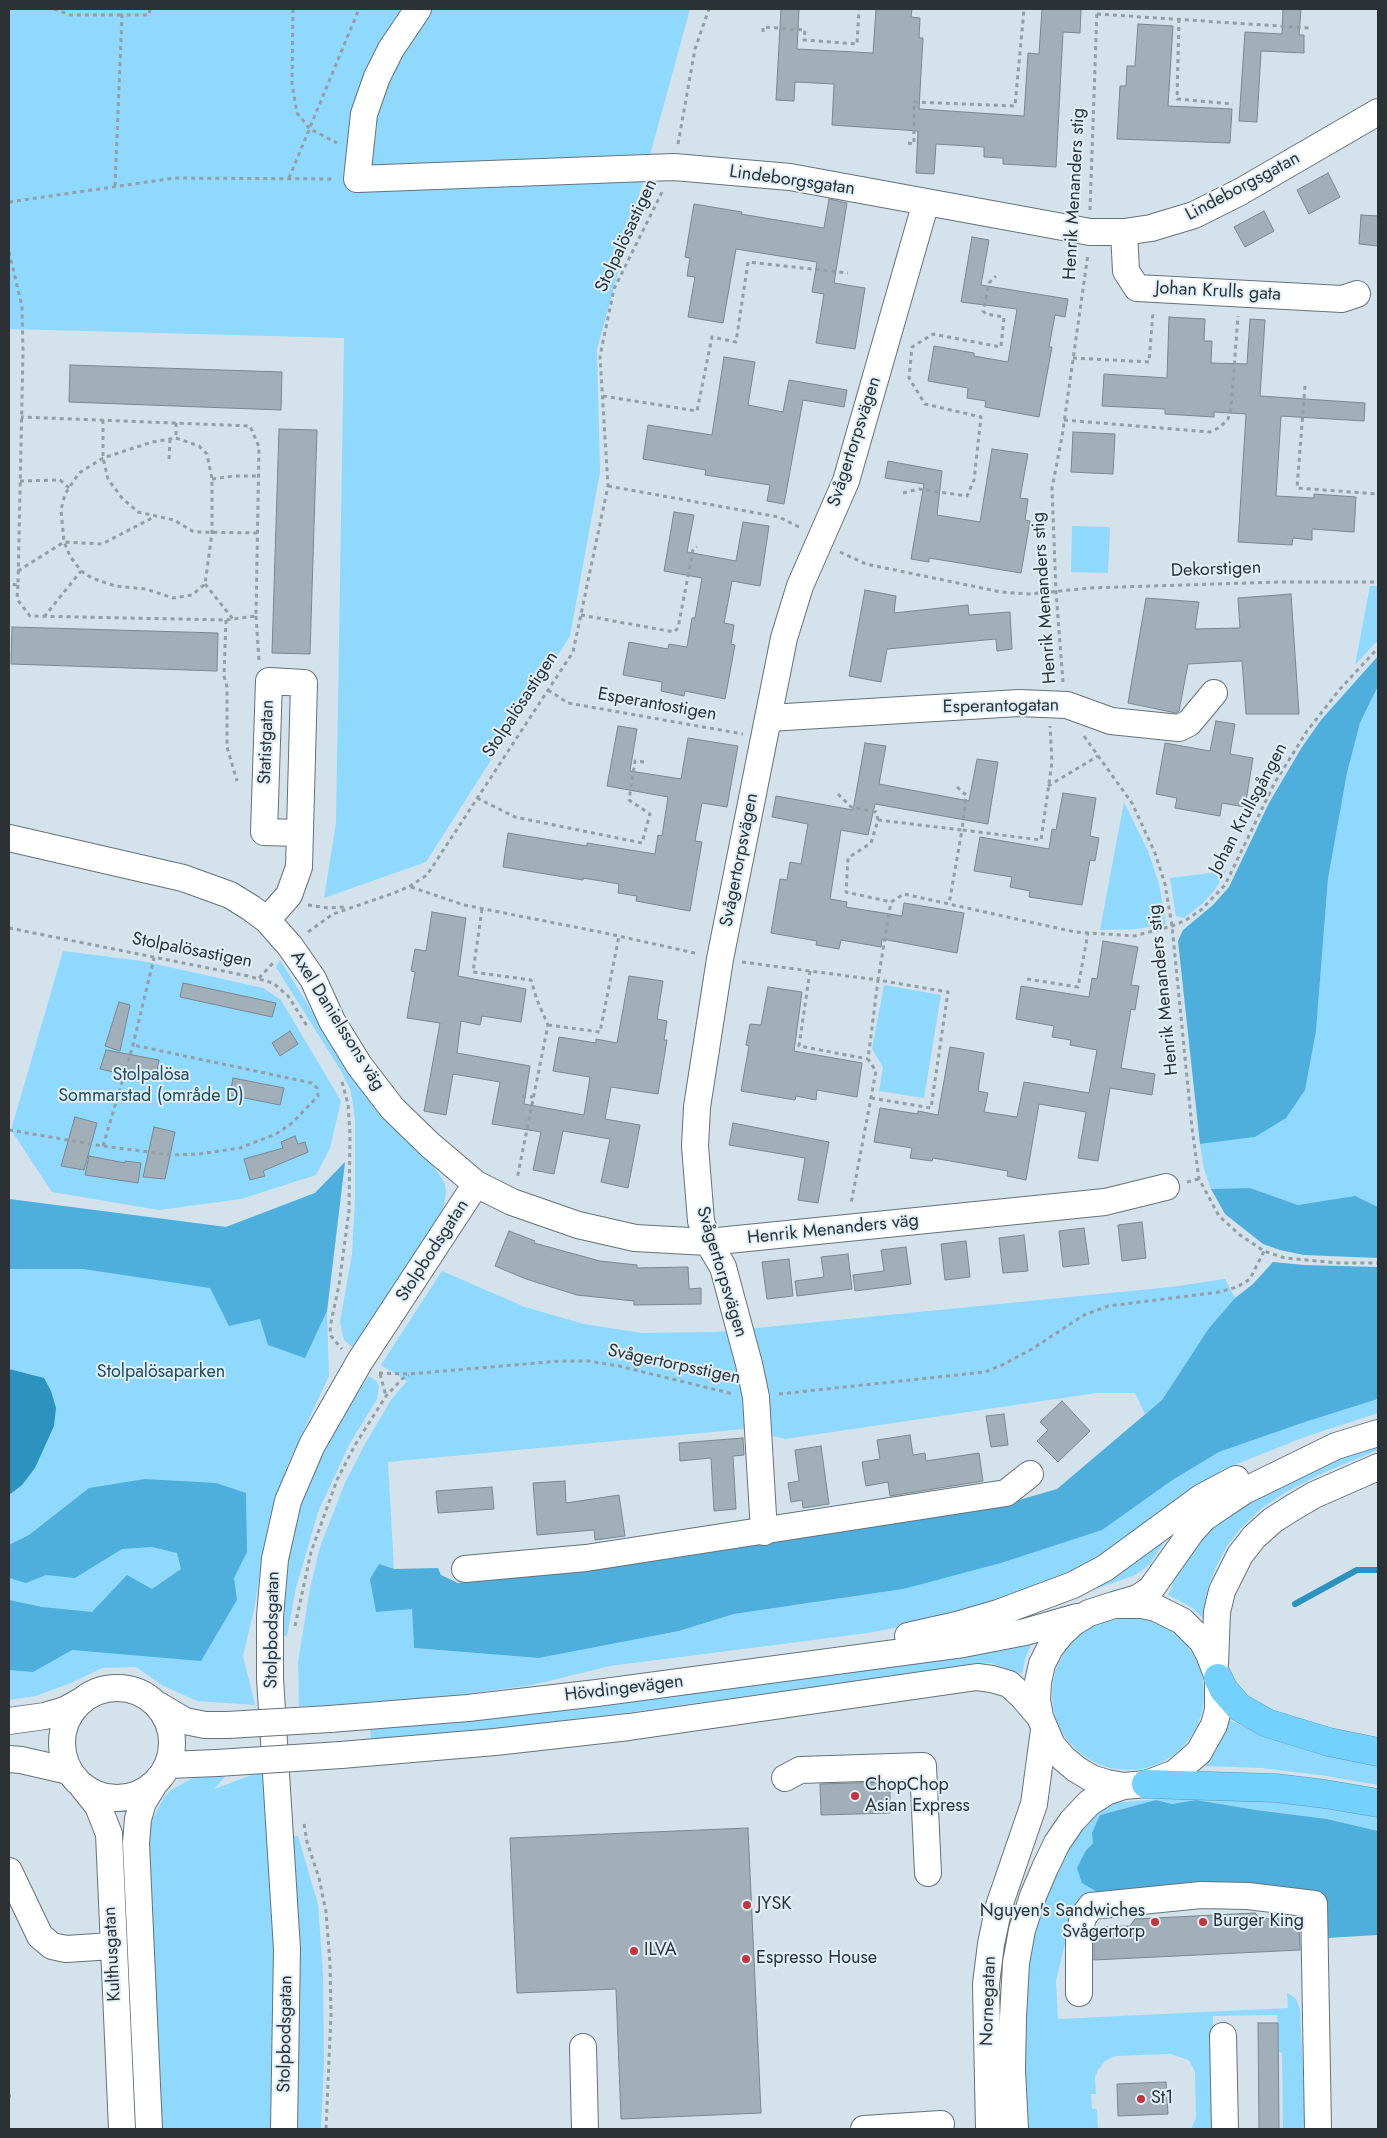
<!DOCTYPE html>
<meta charset="utf-8">
<style>
body{margin:0}
#map{position:relative;width:1387px;height:2138px;overflow:hidden;background:#d3e2eb;font-family:Jost,sans-serif}
canvas{display:block}
.frame{position:absolute;inset:0;border:10px solid #2b3134;pointer-events:none}
</style>
<div id="map">
<canvas width="1387" height="2138"></canvas>
<div class="frame"></div>
</div>
<script>
const ctx = document.querySelector('canvas').getContext('2d');
ctx.lineJoin = 'round';
function paint(path, color) { ctx.fillStyle = color; ctx.fill(path, 'evenodd'); }
const shape = rows => new Path2D(rows.map(r => 'M' + r).join(''));
function strokePath(path, color, width, dash) { ctx.strokeStyle = color; ctx.lineWidth = width; ctx.lineCap = dash ? 'butt' : 'round'; ctx.setLineDash(dash || []); ctx.stroke(path); }
function write(font, color, halo, rows, align = 'center') {
  ctx.font = font + ' Jost,sans-serif'; ctx.lineWidth = 4; ctx.setLineDash([]); ctx.textBaseline = 'middle'; ctx.strokeStyle = halo; ctx.fillStyle = color; for (const [text, x, y, turn = 0] of rows) {
    ctx.save(); ctx.translate(x, y); ctx.rotate((+turn || 0) * Math.PI / 180); ctx.textAlign = isNaN(turn) ? turn : align; if (halo) ctx.strokeText(text, 0, 0); ctx.fillText(text, 0, 0); ctx.restore();
  }
}
paint(shape([
 [9,9,690,9,597,349,600,472,570,636,426,862,324,898,336,823,344,338,9,329],
 [1072,526,1110,527,1108,573,1071,572],
 [1370,586,1378,586,1378,640,1355,665],
 [1378,686,1378,1207,1355,1197,1298,1205,1250,1188,1211,1189,1204,1169,1200,1144,1255,1137,1316,1031,1328,879,1347,773,1360,723],
 [1124,802,1148,851,1159,884,1166,924,1136,929,1100,930],
 [1226,871,1214,891,1202,904,1184,918,1176,916,1170,878],
 [63,951,142,961,263,988,281,1000,341,1101,330,1148,316,1175,241,1199,159,1210,52,1192,11,1130],
 [280,960,353,1077,377,1109,400,1135,433,1165,444,1182,446,1191,444,1206,440,1215,354,1348,344,1340,340,1322,352,1254,355,1199,355,1121,353,1103,350,1089,341,1071,276,967],
 [884,985,941,995,924,1098,879,1091,883,1067,872,1049],
 [345,1162,327,1311,329,1376,287,1466,267,1530,254,1610,243,1656,255,1705,197,1701,162,1685,136,1667,102,1668,73,1682,36,1696,9,1700,9,1199,226,1227,315,1193],
 [442,1271,525,1307,584,1324,642,1333,716,1332,1171,1287,1225,1279,1235,1298,1209,1328,1162,1400,1145,1414,1135,1393,1096,1393,785,1439,744,1429,388,1462,394,1569,412,1609,414,1648,539,1658,679,1631,734,1614,903,1589,1171,1481,1219,1452,1305,1422,1378,1399,1378,1413,1302,1438,1222,1470,1121,1545,1078,1570,1029,1593,941,1619,868,1633,610,1666,532,1685,466,1694,330,1706,299,1706,298,1662,310,1588,320,1547,345,1483,365,1444,391,1400,407,1381,381,1365],
 [369,1376,376,1381,379,1386,377,1399,349,1445,318,1512,296,1588,287,1636,280,1636,286,1563,299,1507,320,1455,337,1423],
 [1378,1443,1378,1450,1323,1473,1286,1492,1262,1508,1241,1528,1227,1546,1217,1565,1208,1587,1203,1618,1191,1607,1168,1595,1182,1563,1196,1542,1234,1508,1313,1468],
 [1166,1539,1150,1564,1141,1571,1133,1576,1077,1595],
 '1052 1694a76 76 0 1 1 152 0a76 76 0 1 1-152 0Z',
 [1033,1640,1025,1659,1022,1674,991,1663,977,1664,625,1713,469,1732,371,1740,370,1728],
 [1229,1720,1266,1737,1313,1752,1378,1767,1378,1785,1326,1776,1262,1768,1204,1766,1216,1751],
 [229,1772,214,1789,257,1773,267,1773,276,1966,272,2129,159,2129,146,1859,151,1822,164,1797,171,1790,200,1774],
 [1205,1795,1288,1801,1378,1816,1378,1831,1327,1819,1256,1810,1196,1800,1172,1804,1156,1800,1100,1815,1093,1843,1085,1850,1099,1893,1066,1939,1056,1981,1058,2019,1288,2008,1287,1993,1291,1995,1296,1999,1300,2009,1306,2129,1283,2129,1282,2053,1279,2052,1277,2015,1213,2016,1214,2129,1191,2129,1196,2118,1195,2072,1189,2060,1170,2054,1116,2056,1105,2061,1098,2070,1095,2077,1096,2094,1091,2094,1092,2109,1097,2109,1098,2129,1026,2129,1023,2091,1026,2062,1023,2012,1033,1939,1040,1909,1059,1865,1079,1832,1100,1810,1113,1803],
 [291,1836,298,1836,318,1904,323,1974,324,2063,321,2129,294,2129]
]), '#90d9fe');
paint(shape([
 [1378,656,1378,686,1360,723,1347,773,1328,879,1316,1031,1305,1090,1286,1118,1255,1137,1200,1144,1178,941,1183,930,1213,905,1229,887,1269,803,1302,747,1321,720],
 [345,1162,327,1311,305,1358,268,1345,260,1319,229,1326,210,1288,83,1269,9,1269,9,1199,226,1227,315,1193],
 [1250,1188,1298,1205,1355,1196,1378,1207,1378,1258,1304,1255,1280,1250,1263,1244,1225,1214,1211,1189],
 [1273,1262,1304,1265,1378,1267,1378,1399,1305,1422,1219,1452,1171,1481,1102,1530,1001,1563,903,1589,734,1614,679,1631,539,1658,414,1648,412,1609,376,1612,370,1579,379,1564,394,1569,438,1568,441,1575,458,1583,592,1570,701,1554,1019,1500,1057,1489,1162,1400,1209,1328,1235,1298,1253,1284],
 [145,1479,216,1483,246,1493,247,1552,234,1578,237,1600,201,1661,72,1650,33,1672,9,1670,9,1600,42,1607,92,1612,127,1575,152,1589,181,1569,177,1553,152,1547,122,1549,75,1578,46,1575,26,1583,9,1578,9,1545,29,1535,89,1488],
 [1156,1800,1172,1804,1196,1800,1256,1810,1327,1819,1378,1831,1378,1935,1326,1938,1323,1908,1099,1893,1082,1883,1077,1868,1086,1850,1093,1843,1092,1833,1100,1815]
]), '#4eafdc');
paint(shape([
 [9,1369,44,1378,51,1391,56,1408,54,1426,35,1468,22,1485,9,1495]
]), '#2c92be');
strokePath(shape([
 [1295,1604,1357,1570,1378,1570]
]), '#2c92be', 6);
const building = shape([
 [781,9,799,9,797,49,873,53,876,9,912,9,911,17,920,18,919,38,923,38,919,109,1024,116,1028,53,1039,54,1042,9,1081,9,1080,33,1063,32,1056,167,1003,164,1003,158,984,157,984,147,936,144,934,174,916,173,918,131,832,125,834,84,795,82,794,101,776,100,781,9],
 [1283,9,1301,9,1299,35,1304,35,1304,53,1261,51,1257,122,1239,121,1245,32,1282,34,1283,9],
 [1138,24,1173,26,1168,106,1232,109,1230,143,1117,139,1120,86,1126,86,1127,66,1135,66,1138,24],
 [1328,173,1340,197,1309,214,1297,190,1328,173],
 [829,199,847,203,834,283,865,288,855,349,816,343,824,294,812,292,817,262,736,249,723,323,688,317,695,277,687,276,690,258,685,257,694,204,742,212,741,214,824,228,829,199],
 [1264,211,1274,231,1245,247,1234,227,1264,211],
 [1361,215,1378,216,1378,246,1359,244,1361,215],
 [972,237,989,240,981,285,1068,299,1065,317,1055,315,1049,347,1052,347,1039,417,985,407,986,401,967,398,968,388,928,381,934,346,974,353,974,356,1008,362,1017,309,961,302,972,237],
 [1169,317,1205,319,1204,341,1212,341,1211,363,1247,364,1250,319,1265,320,1260,396,1365,403,1364,421,1281,416,1276,496,1314,498,1314,494,1356,497,1354,532,1312,529,1312,540,1293,538,1292,545,1238,542,1246,414,1214,412,1214,417,1165,414,1165,409,1102,406,1104,374,1167,378,1169,317],
 [724,357,755,362,748,405,783,412,789,380,847,390,844,407,803,400,784,504,767,501,770,485,705,475,706,470,643,459,648,425,712,435,724,357],
 [70,365,282,372,281,410,69,402,70,365],
 [279,429,317,430,310,654,272,653,279,429],
 [1073,432,1115,434,1113,474,1071,472,1073,432],
 [992,449,1028,454,1020,498,1028,499,1025,520,1030,521,1021,573,929,558,929,562,911,559,924,484,885,478,888,461,942,471,937,515,980,522,992,449],
 [674,512,694,515,687,552,736,561,743,522,769,526,760,586,732,581,724,623,734,625,731,644,735,645,725,699,685,691,684,696,661,691,662,682,623,675,629,642,668,649,669,644,687,647,692,618,695,618,702,578,664,571,674,512],
 [865,590,896,596,894,613,968,605,969,615,1010,612,1012,649,997,651,996,639,887,649,881,682,849,676,865,590],
 [1291,594,1299,714,1246,714,1242,661,1188,664,1179,711,1176,713,1128,703,1146,598,1199,602,1195,629,1240,628,1238,598,1291,594],
 [12,627,218,633,217,671,11,664,12,627],
 [1216,721,1235,724,1230,754,1253,758,1245,807,1222,803,1220,816,1175,808,1177,798,1156,794,1165,743,1210,751,1216,721],
 [618,726,637,729,630,771,681,779,688,738,738,746,727,807,702,803,695,841,702,842,690,911,636,901,637,896,618,893,619,884,583,878,583,880,503,867,508,833,587,846,587,843,655,854,658,835,662,836,668,797,607,786,618,726],
 [865,743,886,746,879,784,969,801,977,759,998,762,988,824,875,804,868,835,841,830,830,899,847,902,846,907,902,916,904,903,964,913,957,953,882,939,881,947,841,940,839,949,816,945,817,941,771,933,780,879,787,880,790,862,801,864,808,824,772,817,776,796,853,810,865,743],
 [1063,793,1096,798,1090,836,1099,838,1095,861,1090,860,1082,905,1029,897,1030,891,1010,887,1012,877,974,871,980,837,1049,849,1052,829,1056,830,1063,793],
 [432,912,466,918,458,976,526,989,521,1022,482,1016,480,1025,461,1021,457,1053,530,1066,524,1104,584,1115,590,1077,553,1071,559,1037,596,1043,596,1039,617,1043,629,976,663,981,657,1019,667,1021,664,1040,667,1040,658,1094,611,1087,605,1119,640,1125,628,1188,601,1182,610,1139,563,1131,554,1174,533,1170,541,1132,492,1124,500,1082,453,1074,446,1115,424,1111,440,1023,407,1018,415,972,411,971,415,949,426,951,432,912],
 [1103,941,1138,947,1131,985,1139,986,1135,1010,1131,1009,1121,1068,1155,1074,1152,1095,1110,1088,1098,1161,1078,1158,1086,1112,1039,1104,1026,1180,1007,1176,1008,1171,933,1158,932,1161,910,1158,912,1148,874,1142,880,1108,918,1114,918,1111,938,1115,950,1047,984,1053,978,1091,988,1093,984,1112,1017,1117,1024,1082,1089,1093,1097,1050,1070,1045,1071,1040,1052,1037,1054,1026,1016,1019,1021,986,1089,997,1092,978,1097,979,1103,941],
 [183,983,276,1003,272,1017,180,997,183,983],
 [768,987,802,992,794,1051,862,1063,857,1097,817,1090,816,1100,796,1096,795,1100,741,1091,749,1046,746,1045,750,1024,761,1025,768,987],
 [119,1002,130,1005,120,1051,105,1046,119,1002],
 [290,1031,298,1044,280,1056,272,1043,290,1031],
 [106,1050,159,1060,155,1081,100,1069,106,1050],
 [233,1078,284,1088,280,1105,230,1095,233,1078],
 [75,1117,97,1123,84,1170,61,1166,75,1117],
 [733,1123,829,1142,818,1203,798,1200,805,1158,729,1145,733,1123],
 [154,1127,175,1132,165,1179,143,1177,154,1127],
 [295,1136,298,1144,305,1142,308,1152,263,1171,265,1176,250,1180,244,1159,283,1148,281,1142,295,1136],
 [89,1156,125,1163,125,1161,141,1163,138,1183,85,1175,89,1156],
 [1142,1222,1146,1258,1122,1261,1118,1225,1142,1222],
 [1084,1228,1089,1264,1063,1267,1059,1231,1084,1228],
 [509,1231,535,1241,534,1243,600,1261,637,1265,637,1268,688,1267,689,1289,701,1288,701,1304,634,1305,634,1301,577,1295,526,1279,495,1266,509,1231],
 [1024,1235,1028,1271,1003,1273,999,1238,1024,1235],
 [966,1241,970,1277,945,1280,941,1244,966,1241],
 [906,1247,911,1284,855,1291,853,1275,884,1271,881,1250,906,1247],
 [848,1254,852,1289,797,1296,795,1281,824,1277,821,1257,848,1254],
 [789,1259,793,1296,767,1299,762,1262,789,1259],
 [1062,1401,1090,1431,1058,1462,1037,1441,1048,1430,1040,1422,1062,1401],
 [1004,1414,1008,1445,991,1447,986,1416,1004,1414],
 [910,1435,913,1455,925,1453,926,1461,979,1453,983,1481,890,1496,888,1482,866,1486,862,1462,880,1459,877,1440,910,1435],
 [743,1438,744,1455,733,1456,736,1509,714,1511,711,1458,680,1461,679,1443,743,1438],
 [821,1446,829,1504,803,1508,802,1500,791,1502,788,1483,799,1481,795,1450,821,1446],
 [565,1481,566,1503,619,1495,625,1536,595,1540,594,1530,537,1535,533,1483,565,1481],
 [492,1487,494,1509,438,1513,436,1491,492,1487],
 [890,1782,890,1813,821,1815,820,1784,890,1782],
 [748,1828,761,2113,621,2119,616,1989,517,1993,510,1838,748,1828],
 [1255,1913,1261,1919,1290,1918,1299,1927,1300,1950,1094,1960,1094,1937,1101,1927,1130,1926,1135,1919,1255,1913],
 [1258,2023,1278,2023,1279,2129,1259,2129,1258,2023],
 [1166,2082,1168,2114,1118,2116,1117,2084,1166,2082]
]);
paint(building, '#a1b0b8');
strokePath(building, '#79878f', 1);
const minor = shape([
 [418,9,391,49,377,77,364,114,357,179,674,167,790,177,1090,232,1124,232,1151,228,1194,215,1240,192,1378,112],
 [1124,232,1126,271,1137,288,1342,299,1357,294],
 [769,718,1019,703,1067,705,1111,721,1179,728,1189,723,1214,693],
 [9,838,183,878,230,895,251,908,267,920,290,946,313,979,332,1021,359,1065,392,1108,430,1145,476,1184,512,1202,578,1225,635,1238,708,1242,1105,1202,1166,1187],
 [267,920,289,895,299,867,304,683,269,681,264,832,300,833],
 [764,1532,756,1397,749,1364,723,1267,708,1242,701,1221,695,1146,697,1107,720,959,784,638,800,586,846,481,926,202],
 [465,1569,586,1558,1006,1493,1030,1474],
 [1114,1605,1142,1605,1156,1608,1182,1621,1202,1641,1209,1654,1218,1678,1218,1710,1214,1725,1199,1752,1175,1773,1146,1784,1124,1786,1107,1783,1091,1778,1076,1769,1063,1758,1052,1745,1040,1717,1037,1700,1038,1682,1042,1664,1050,1648,1061,1634,1074,1622,1089,1613,1114,1605,1138,1598,1151,1589,1192,1531,1204,1518,1220,1507,1244,1491,1336,1446,1378,1433],
 [908,1636,957,1625,998,1613,1073,1585,1105,1568,1202,1497,1236,1479],
 [1215,1664,1217,1612,1222,1591,1240,1555,1254,1537,1273,1520,1292,1508,1314,1495,1378,1467],
 '62 1743a55 55 0 1 1 110 0a55 55 0 1 1-110 0Z',
 [158,1705,185,1721,205,1725,227,1725],
 [330,1719,468,1708,597,1693,963,1644,1025,1632,1077,1617],
 [9,1721,45,1716,65,1710,81,1701],
 [341,1755,495,1742,629,1727,977,1677,992,1679,1009,1684,1022,1696,1040,1717],
 [9,1759,21,1760,69,1771],
 [168,1765,217,1763],
 [785,1778,800,1770,923,1766,928,1873],
 [82,1786,98,1806,109,1834,122,2129],
 [9,1871,40,1936,52,1946,66,1949,112,1946],
 [1079,1993,1079,1935,1083,1917,1091,1906,1201,1895,1248,1896,1314,1904,1318,2129],
 [1223,2036,1225,2129],
 [583,2047,585,2129],
 [149,2129,136,1843,138,1819,143,1802,153,1786],
 [284,2129,287,1949,270,1678,270,1616,275,1559,288,1501,312,1445,360,1361,476,1184],
 [864,2129,941,2124],
 [989,2129,986,1984,991,1944,999,1906,1034,1804,1044,1730],
 [1015,2129,1012,2070,1013,2017,1016,1963,1022,1930,1033,1896,1045,1868,1057,1843,1072,1821,1089,1803,1106,1792,1124,1786]
]);
const highway = shape([
 [1218,1678,1224,1690,1239,1707,1267,1723,1329,1742,1378,1752],
 [1146,1784,1276,1788,1325,1794,1378,1803]
]);
strokePath(minor, '#64727a', 28);
strokePath(highway, '#5a98b7', 29);
strokePath(shape([
 [54,9,70,15,122,15],
 [293,9,292,84,297,113,310,129,337,143],
 [1097,14,1309,28],
 [1179,19,1177,99,1233,104],
 [763,32,763,27,805,30,804,40,857,44,859,9],
 [908,143,914,144,914,102,1015,106,1024,9],
 [678,144,695,49,709,9],
 [289,178,359,9],
 [115,186,122,15,149,15,150,9],
 [9,202,175,178,334,179],
 [1090,210,1097,9],
 [9,252,22,306,23,352,18,585,9,584],
 [1073,358,1149,362,1153,312],
 [1305,386,1297,488,1378,494],
 [603,396,697,411,712,337,736,342,748,262,848,273],
 [103,420,103,458,108,479,122,498,138,512,174,520,194,532,258,533],
 [1064,420,1210,432,1220,427,1228,419,1231,409,1238,316],
 [176,423,176,438],
 [176,438,199,446,207,454,212,479,212,533,205,584,192,595,173,598,146,589,115,586,92,578,81,571,70,556,64,542,61,510,65,494,79,473,103,458,152,442,176,438],
 [169,459,170,439],
 [212,479,233,476,259,476],
 [20,481,60,480,69,488],
 [608,486,779,517,801,528],
 [903,493,919,489,967,496,974,480,981,417,925,404,909,378,912,347,933,334,1001,347,1004,317,986,314,983,311,989,283,996,276],
 [840,552,866,564,1001,592,1029,594,1090,588,1279,582,1378,582],
 [18,571,64,542,102,544,154,517],
 [205,584,233,619],
 [18,585,17,599,30,616,226,620,256,616,259,447,250,426,21,417],
 [581,615,674,632,678,628,693,550,697,547],
 [256,616,259,661],
 [44,617,81,571],
 [226,620,224,676,227,687,227,747,237,781],
 [1063,682,1056,592,1052,488,1062,437,1088,254],
 [548,690,568,703,743,734],
 [1084,736,1132,803,1155,853,1165,884,1172,926,1192,1128,1199,1179,1219,1216,1240,1235,1264,1251,1285,1258,1339,1263,1378,1263],
 [1048,786,1098,756],
 [957,787,966,795,962,830,1041,840,1052,762,1050,726],
 [838,794,851,807,876,812,878,820,871,843,848,858,846,892,891,902,904,894,1075,932,1134,936,1172,926,1186,920,1201,910,1225,885,1274,784,1307,731,1340,689,1378,648],
 [477,798,515,817,642,843,650,814,629,800,635,761,644,762],
 [878,820,962,830,949,904],
 [411,887,464,905,605,933,699,954],
 [308,905,328,908,344,907],
 [482,909,473,972,531,980,537,1000,548,1025,517,1179],
 [9,928,248,976,273,983,288,996,307,1026],
 [308,932,333,914,394,893,410,886,427,875,573,652,608,486,600,356,614,289,663,190],
 [742,962,878,980,868,1059,876,1071,851,1204],
 [810,971,799,1046,868,1059],
 [259,978,273,963],
 [1027,979,1078,987,1088,933],
 [548,1025,600,1032,619,936],
 [342,1082,348,1104,350,1134,349,1211,339,1285,330,1327,331,1336,342,1349],
 [522,1096,533,1097],
 [871,1098,931,1108,948,992,878,980,891,902],
 [9,1130,103,1146,171,1155,199,1154,240,1148,276,1134,292,1123,318,1096,317,1088,312,1083,133,1045],
 [103,1146,133,1045,154,958],
 [1187,1182,1199,1179],
 [379,1373,409,1374,560,1361,588,1361,619,1366,733,1394],
 [380,1374,386,1396],
 [779,1394,985,1372,1002,1365,1032,1349,1084,1315,1108,1306,1219,1292,1237,1287,1250,1279,1264,1251],
 [295,1626,311,1552,337,1480,355,1445,386,1396,402,1379,409,1375],
 [304,1824,307,1842,319,1878,326,1912,330,1963,331,2014,326,2129],
 [9,2096,11,2096]
]), '#939fa5', 3, [4, 4]);
strokePath(minor, '#fff', 26);
strokePath(highway, '#74d0fd', 28);
const minorBridge = shape([
 [227,1725,330,1719],
 [217,1763,341,1755]
]);
strokePath(minorBridge, '#64727a', 28, []);
strokePath(minorBridge, '#fff', 26);
for (const [x, y, r, color] of [
 [855,1796,5,"#c53540"],
 [747,1905,5,"#c53540"],
 [1155,1922,5,"#c53540"],
 [1203,1922,5,"#c53540"],
 [634,1951,5,"#c53540"],
 [746,1959,5,"#c53540"],
 [1141,2099,5,"#c53540"]
]) { const dot = new Path2D(); dot.arc(x, y, r, 0, 2 * Math.PI); ctx.fillStyle = color; ctx.fill(dot); strokePath(dot, '#e0eff8', 2); }
write('18px', '#2b3134', '#e0eff8', [
 ["Lindeborgsgatan",792,181,8],
 ["Lindeborgsgatan",1243,187,-28],
 ["Henrik Menanders stig",1075,194,-87],
 ["Stolpalösastigen",627,236,-65],
 ["Johan Krulls gata",1218,292,3],
 ["Svågertorpsvägen",855,442,-72],
 ["Dekorstigen",1216,570,-2],
 ["Henrik Menanders stig",1045,598,-94],
 ["Stolpalösastigen",521,705,-57],
 ["Esperantostigen",657,705,10],
 ["Esperantogatan",1001,707,-1],
 ["Statistgatan",267,742,-88],
 ["Johan Krullsgången",1249,809,-62],
 ["Svågertorpsvägen",740,860,-79],
 ["Stolpalösastigen",192,951,11],
 ["Henrik Menanders stig",1164,990,-96],
 ["Axel Danielssons väg",337,1021,58],
 ["Henrik Menanders väg",833,1230,-6],
 ["Stolpbodsgatan",433,1251,-57],
 ["Svågertorpsvägen",721,1272,73],
 ["Svågertorpsstigen",674,1365,12],
 ["Stolpbodsgatan",273,1630,-89],
 ["Hövdingevägen",624,1689,-7],
 ["Kulthusgatan",113,1954,-93],
 ["Nornegatan",989,2001,-88],
 ["Stolpbodsgatan",286,2034,-89]
]);
write('18px', '#224b5f', '#e0eff8', [
 ["Stolpalösa",151,1076],
 ["Sommarstad (område D)",151,1097],
 ["Stolpalösaparken",161,1373]
]);
write('18px', '#2b3134', '#e0eff8', [
 ["ChopChop",865,1786],
 ["Asian Express",865,1807],
 ["JYSK",757,1905],
 ["Nguyen's Sandwiches",1145,1912,"right"],
 ["Svågertorp",1145,1933,"right"],
 ["Burger King",1213,1922],
 ["ILVA",644,1951],
 ["Espresso House",756,1959],
 ["St1",1151,2099]
], 'left');
</script>
